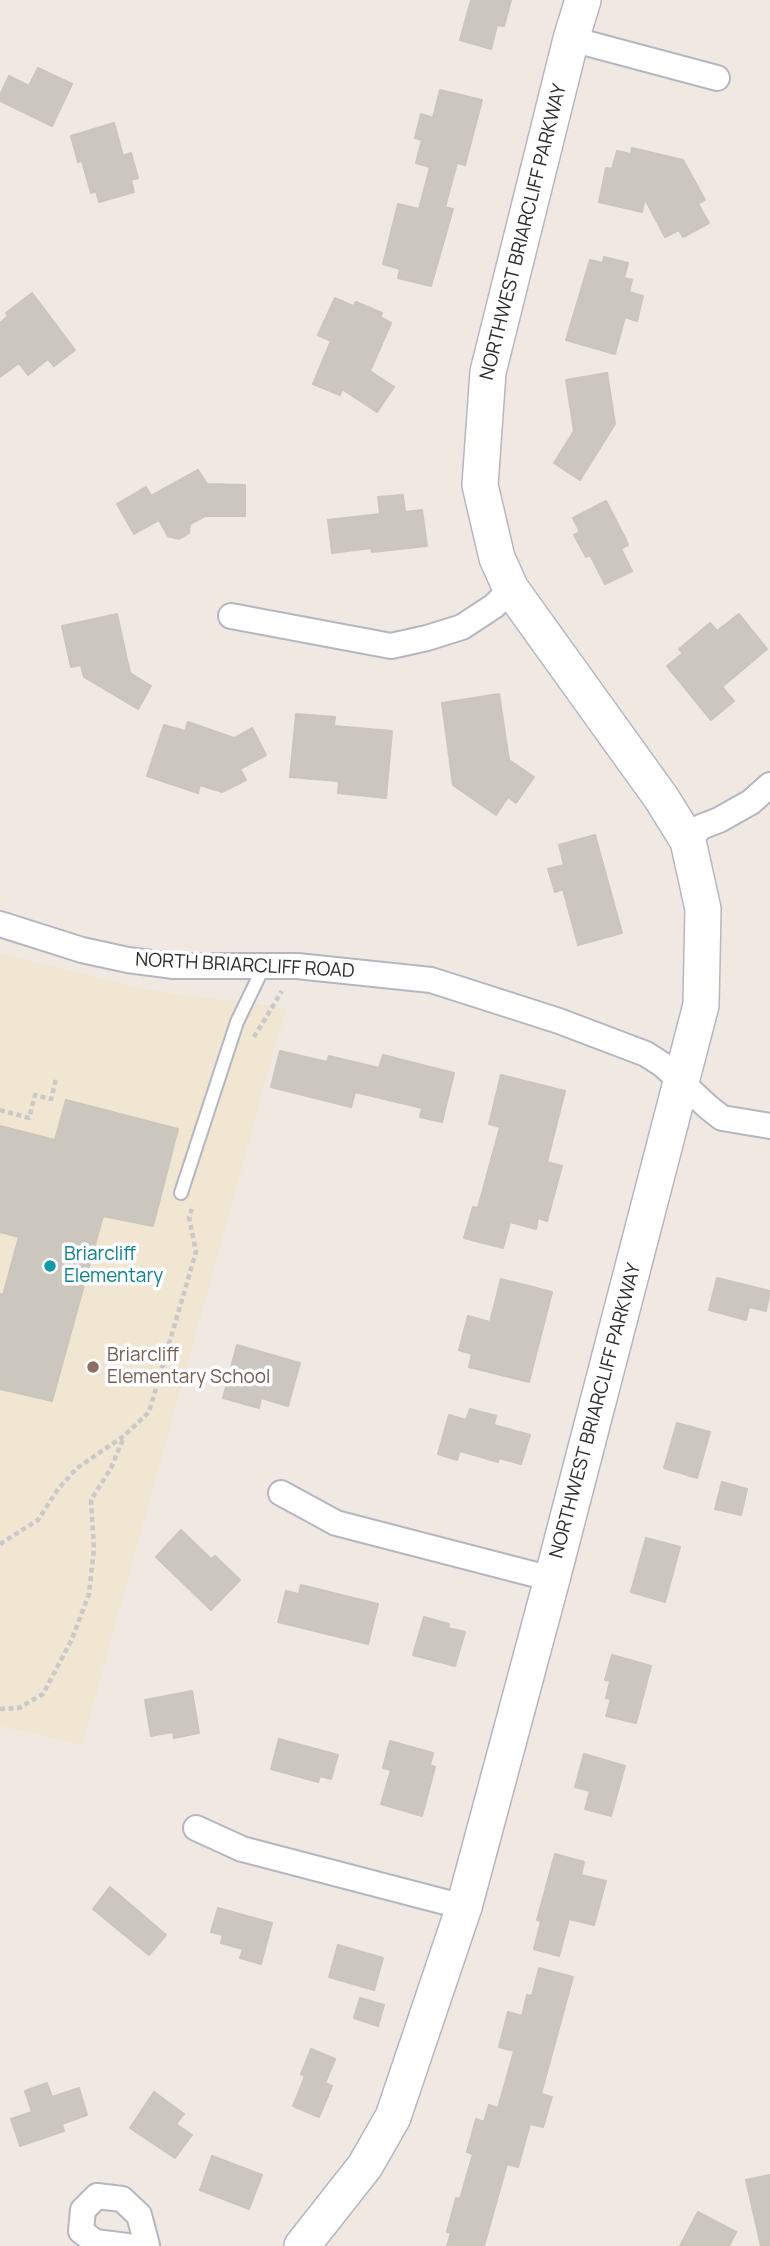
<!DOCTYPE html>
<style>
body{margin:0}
canvas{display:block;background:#efe9e1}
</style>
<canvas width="770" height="2246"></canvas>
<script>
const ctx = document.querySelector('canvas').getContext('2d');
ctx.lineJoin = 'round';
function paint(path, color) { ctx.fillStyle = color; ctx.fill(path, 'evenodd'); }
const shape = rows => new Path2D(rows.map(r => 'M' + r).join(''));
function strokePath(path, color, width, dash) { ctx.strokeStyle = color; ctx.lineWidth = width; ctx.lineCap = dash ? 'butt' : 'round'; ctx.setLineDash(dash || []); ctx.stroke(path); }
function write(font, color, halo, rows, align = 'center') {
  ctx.font = font + ' Manrope,sans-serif'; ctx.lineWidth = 7; ctx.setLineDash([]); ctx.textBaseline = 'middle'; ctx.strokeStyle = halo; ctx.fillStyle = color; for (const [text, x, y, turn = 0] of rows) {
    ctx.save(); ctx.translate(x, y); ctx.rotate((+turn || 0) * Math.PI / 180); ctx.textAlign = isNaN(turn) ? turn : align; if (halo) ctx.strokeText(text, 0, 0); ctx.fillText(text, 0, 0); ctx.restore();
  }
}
paint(shape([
 [0,954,155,991,286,1008,82,1745,0,1726]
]), '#f0e6d1');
const building = shape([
 [471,0,511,0,504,26,497,25,491,49,460,40,471,0],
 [38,68,72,84,52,126,0,101,0,95,9,76,29,86,38,68],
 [440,90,482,100,465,165,457,163,445,207,453,209,431,286,398,278,400,269,383,264,398,204,419,209,430,167,416,163,422,140,415,138,421,114,433,118,440,90],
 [114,123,123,156,131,153,138,178,131,180,134,192,99,202,96,191,91,193,82,161,78,162,71,136,114,123],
 [632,148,683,160,705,200,698,204,709,223,683,237,679,230,665,237,645,199,642,212,599,202,606,168,612,169,617,151,631,154,632,148],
 [604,257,628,263,624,278,632,280,629,292,643,296,637,321,625,317,615,354,566,340,590,260,603,263,604,257],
 [32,293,75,350,54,366,48,359,28,375,19,363,0,377,0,323,8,316,6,313,32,293],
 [335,298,353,306,356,302,382,313,380,317,391,323,370,371,394,387,377,412,342,389,340,395,313,384,331,341,318,335,335,298],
 [607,373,615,424,580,480,554,463,574,431,566,380,607,373],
 [198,470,207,484,245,485,245,516,205,516,190,524,189,533,179,539,168,536,159,520,134,534,117,504,146,487,151,496,198,470],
 [403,495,405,512,422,510,427,546,372,552,371,548,332,553,328,520,380,514,378,497,403,495],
 [606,501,626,540,628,545,621,549,632,571,605,584,590,555,586,557,574,535,580,532,573,518,606,501],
 [117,614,130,673,151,686,138,709,84,677,81,665,71,667,62,626,117,614],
 [739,614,767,649,722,687,734,701,711,720,667,666,683,653,679,649,710,623,717,631,739,614],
 [499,694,509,760,534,777,516,803,508,797,496,815,453,785,442,703,499,694],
 [296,714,335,717,334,726,392,731,386,798,338,793,339,781,290,777,296,714],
 [188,722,234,738,252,728,266,755,240,769,246,780,222,792,200,785,198,793,147,776,164,725,185,731,188,722],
 [595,835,622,933,578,945,563,889,555,892,548,869,564,865,559,845,595,835],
 [280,1051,327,1062,329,1056,379,1068,383,1055,454,1073,442,1122,420,1117,422,1108,355,1092,351,1107,271,1087,280,1051],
 [501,1075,565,1091,547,1162,562,1166,547,1221,538,1218,536,1229,510,1222,503,1248,464,1238,473,1207,478,1208,500,1127,489,1124,501,1075],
 [66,1100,178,1129,153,1226,103,1216,52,1401,0,1389,0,1294,3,1295,19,1237,0,1232,0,1126,55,1140,66,1100],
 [717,1278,770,1291,766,1311,749,1307,746,1320,709,1310,717,1278],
 [501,1279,552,1292,529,1382,469,1367,472,1354,459,1350,468,1316,490,1322,501,1279],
 [237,1345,300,1363,288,1406,261,1398,259,1408,223,1398,237,1345],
 [470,1409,496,1416,494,1425,530,1435,521,1464,499,1458,498,1462,460,1451,457,1460,438,1454,449,1415,466,1420,470,1409],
 [677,1423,710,1432,697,1478,664,1468,677,1423],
 [722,1482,747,1489,741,1515,715,1509,722,1482],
 [181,1530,211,1559,215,1556,240,1580,211,1610,156,1557,181,1530],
 [646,1538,680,1547,665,1602,631,1592,646,1538],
 [301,1585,378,1604,368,1644,278,1622,286,1591,299,1594,301,1585],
 [424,1617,449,1624,448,1628,465,1632,455,1666,413,1655,424,1617],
 [612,1655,651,1666,636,1723,606,1716,611,1699,606,1698,610,1681,605,1680,612,1655],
 [192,1691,199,1733,174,1738,173,1732,151,1736,145,1700,192,1691],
 [279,1739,338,1755,331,1779,320,1776,318,1782,271,1769,279,1739],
 [390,1741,433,1753,430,1765,435,1767,422,1816,381,1804,391,1770,383,1768,390,1741],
 [584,1754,625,1766,611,1816,585,1809,590,1791,575,1787,584,1754],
 [555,1854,584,1862,581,1875,606,1881,594,1925,569,1919,559,1956,534,1949,541,1921,537,1920,555,1854],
 [110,1887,166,1935,149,1955,93,1909,110,1887],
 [218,1908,272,1923,261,1964,240,1958,243,1949,221,1943,223,1935,211,1932,218,1908],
 [338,1945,383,1958,374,1990,329,1977,338,1945],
 [539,1968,573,1977,541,2094,552,2097,543,2127,530,2124,518,2167,507,2164,484,2246,447,2246,451,2233,447,2232,456,2198,460,2199,473,2154,467,2152,476,2119,484,2122,489,2105,498,2108,514,2051,499,2047,508,2012,522,2016,527,1995,532,1996,539,1968],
 [360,1998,384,2005,378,2026,354,2018,360,1998],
 [311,2049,335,2059,325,2083,332,2086,319,2117,293,2106,305,2076,301,2074,311,2049],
 [47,2083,52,2097,79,2088,87,2115,62,2124,64,2131,20,2146,11,2119,32,2112,25,2091,47,2083],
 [154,2092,184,2114,176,2124,192,2135,175,2158,130,2128,154,2092],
 [212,2156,262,2175,249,2209,200,2190,212,2156],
 [770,2175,770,2246,761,2246,746,2180,770,2175],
 [698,2212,736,2232,729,2246,680,2246,698,2212]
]);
paint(building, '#cbc7bf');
strokePath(building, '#cbc5ba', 2);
const lane = shape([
 [181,1193,237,1022,264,966]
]);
const street = shape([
 [571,39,717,78],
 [231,616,391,646,427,638,462,627,494,606,511,589],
 [688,841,701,827,719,820,751,802,770,785],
 [0,924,82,950,128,960,174,966,297,966,431,980,559,1021,646,1054,663,1065,708,1107,722,1118,770,1126],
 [281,1493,336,1523,552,1579],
 [196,1828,242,1849,464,1907],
 [127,2246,95,2242,81,2231,83,2210,97,2196,122,2199,139,2215,147,2245]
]);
const secondary = shape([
 [302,2246,365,2166,393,2117,464,1907,552,1579,701,1005,703,909,688,841,662,799,511,589,497,558,480,485,488,372,571,39,583,0]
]);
strokePath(lane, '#b4b7c1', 16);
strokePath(street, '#b4b7c1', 28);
strokePath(secondary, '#b4b7c1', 38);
strokePath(shape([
 [254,1037,282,991],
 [0,1110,29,1118,35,1095,51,1099,56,1079],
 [0,1544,38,1520,58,1489,77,1468,124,1436,149,1412,196,1252,189,1217,192,1209],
 [0,1709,19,1708,43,1694,72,1639,89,1594,94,1548,91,1500,111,1468,124,1437]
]), '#c9c9c9', 4.5, [5, 3.5]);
strokePath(lane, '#fff', 12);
strokePath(street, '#fff', 24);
strokePath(secondary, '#fff', 35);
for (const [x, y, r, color] of [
 [50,1266,7,"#0f9aa8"],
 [93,1367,7,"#8d6e63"]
]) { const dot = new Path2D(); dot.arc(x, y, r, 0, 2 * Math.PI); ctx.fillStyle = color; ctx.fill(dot); strokePath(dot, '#fff', 2.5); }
write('19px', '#2e2e2e', '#fff', [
 ["NORTHWEST BRIARCLIFF PARKWAY",524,232,-76],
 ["NORTH BRIARCLIFF ROAD",245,966,3],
 ["NORTHWEST BRIARCLIFF PARKWAY",596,1411,-75]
]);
write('19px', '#0d838f', '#fff', [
 ["Briarcliff",64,1255],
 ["Elementary",64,1277]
], 'left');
write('19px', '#785e54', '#fff', [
 ["Briarcliff",107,1356],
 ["Elementary School",107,1378]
], 'left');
</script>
